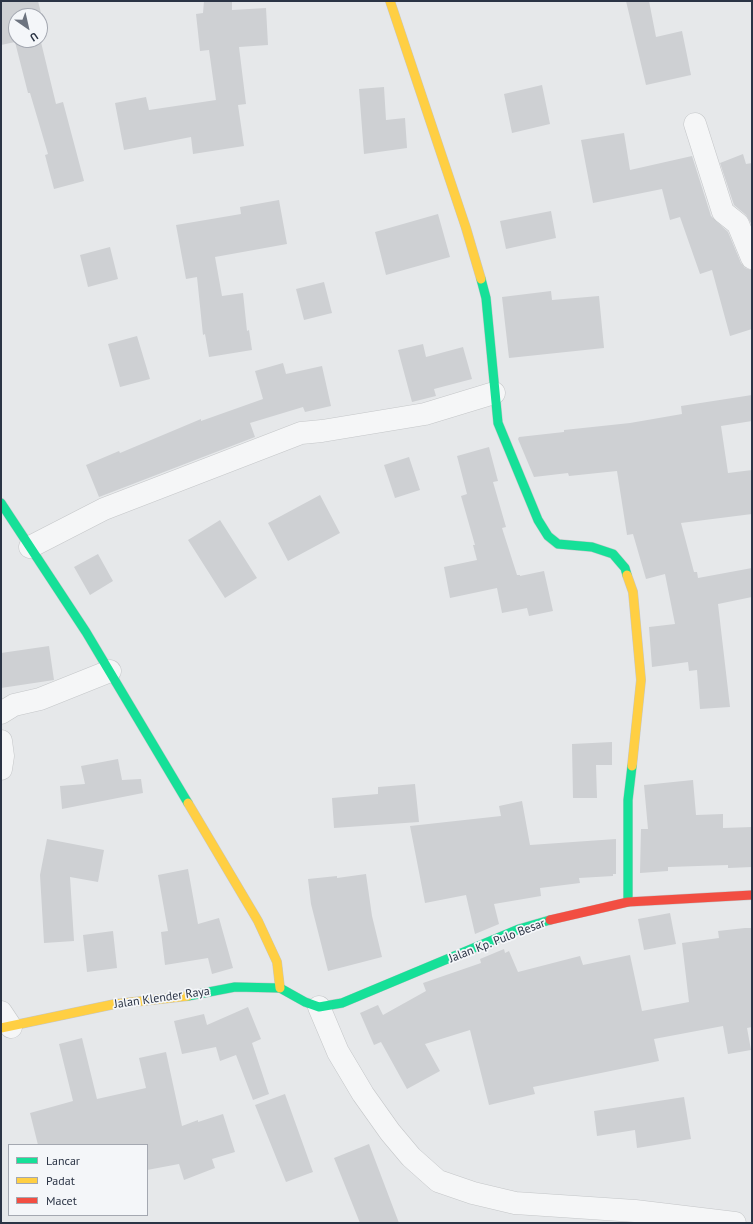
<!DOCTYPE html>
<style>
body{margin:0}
#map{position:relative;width:753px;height:1224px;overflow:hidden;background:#e6e8ea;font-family:"PT Sans",sans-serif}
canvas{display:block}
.frame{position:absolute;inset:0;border:2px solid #2b3445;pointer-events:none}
.legend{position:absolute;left:8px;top:1144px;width:140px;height:72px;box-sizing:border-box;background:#f4f6f9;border:1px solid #a4a8b1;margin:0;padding:5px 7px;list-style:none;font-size:12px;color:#2b3445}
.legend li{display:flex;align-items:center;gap:8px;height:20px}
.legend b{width:20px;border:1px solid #a4a8b1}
.north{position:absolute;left:8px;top:8px;width:40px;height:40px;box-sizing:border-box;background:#f4f6f9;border:1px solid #a4a8b1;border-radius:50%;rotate:146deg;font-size:11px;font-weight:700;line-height:16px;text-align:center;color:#2b3445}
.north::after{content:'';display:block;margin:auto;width:14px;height:18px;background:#6c737f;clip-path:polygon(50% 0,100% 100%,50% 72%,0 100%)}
</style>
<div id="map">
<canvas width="753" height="1224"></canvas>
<div class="frame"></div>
<ul class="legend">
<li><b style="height:5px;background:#16e098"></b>Lancar</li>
<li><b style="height:5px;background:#ffcf43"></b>Padat</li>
<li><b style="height:5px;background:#f24e42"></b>Macet</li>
</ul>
<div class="north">U</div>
</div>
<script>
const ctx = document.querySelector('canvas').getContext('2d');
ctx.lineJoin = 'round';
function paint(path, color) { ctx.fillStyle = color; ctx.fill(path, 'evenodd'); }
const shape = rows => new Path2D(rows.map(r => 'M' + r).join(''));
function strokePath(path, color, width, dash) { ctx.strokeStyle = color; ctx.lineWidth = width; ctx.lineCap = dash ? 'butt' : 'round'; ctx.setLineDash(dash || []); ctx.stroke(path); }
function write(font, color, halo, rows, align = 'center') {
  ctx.font = font + ' "PT Sans",sans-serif'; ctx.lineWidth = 3.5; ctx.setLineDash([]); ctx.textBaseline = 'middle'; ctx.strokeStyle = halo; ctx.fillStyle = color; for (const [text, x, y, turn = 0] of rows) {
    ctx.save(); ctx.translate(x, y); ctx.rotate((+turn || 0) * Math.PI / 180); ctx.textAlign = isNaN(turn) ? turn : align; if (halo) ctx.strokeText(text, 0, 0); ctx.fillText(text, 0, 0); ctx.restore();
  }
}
paint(shape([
 [1,1,38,1,46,33,40,34,40,16,16,16,16,40,40,40,40,38,56,104,63,102,84,181,54,189,45,155,48,154,30,93,28,93,15,42,1,45],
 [204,1,232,1,232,10,266,8,268,45,239,47,246,104,238,105,244,146,193,154,191,137,124,150,115,103,146,97,149,110,216,100,209,50,200,51,196,14,203,13],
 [626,1,649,1,656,37,682,31,691,75,646,85],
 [542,85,550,124,512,133,504,94],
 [384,87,386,120,405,118,407,148,364,154,359,89],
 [624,133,630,170,692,156,711,216,728,232,741,263,745,268,752,270,752,329,730,336,712,270,700,274,680,217,670,220,662,189,593,203,581,140],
 [743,154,746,164,752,163,752,225,746,215,734,205,720,163],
 [279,200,287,244,215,257,222,296,243,293,247,331,249,330,252,350,209,357,205,334,203,335,197,277,186,279,176,225,241,214,240,207],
 [551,211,556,238,506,249,500,221],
 [438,214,450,257,386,275,375,232],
 [110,247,118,279,88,287,80,255],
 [324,282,332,313,304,320,296,289],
 [551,291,552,300,599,296,604,348,509,358,502,297],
 [137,336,150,379,120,387,108,344],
 [423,344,426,357,463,347,472,379,434,389,436,396,412,402,398,350],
 [283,363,286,374,322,366,331,406,305,412,303,407,250,423,255,437,99,497,86,465,119,451,120,453,201,419,201,421,263,399,255,371],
 [752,395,752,421,721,426,728,473,752,470,752,514,681,523,694,572,697,572,698,578,752,568,752,597,718,604,730,707,700,709,697,670,689,671,688,662,652,667,649,627,675,624,665,574,646,579,633,534,627,535,617,471,569,476,568,473,534,477,518,439,519,437,564,432,564,430,630,423,682,414,681,406],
 [489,447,498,481,493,482,506,527,502,528,517,575,520,575,520,576,544,571,553,611,529,616,527,608,502,613,497,588,450,598,444,567,477,560,473,545,475,545,461,496,467,494,457,456],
 [409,457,420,490,395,498,384,465],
 [320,495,340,533,288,561,268,523],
 [220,520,257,578,225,598,188,540],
 [98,554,113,581,90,595,74,567],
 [49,646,54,680,1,688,1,653],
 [612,742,612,765,596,765,597,798,573,798,572,744],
 [118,759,122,780,141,779,143,793,62,809,60,786,85,784,81,766],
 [693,780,696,815,723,814,723,828,752,827,752,867,728,868,728,865,668,867,668,871,640,873,641,829,648,829,644,785],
 [415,784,419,822,334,828,332,798,378,794,378,787],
 [522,801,530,845,616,839,616,874,613,874,613,876,579,878,580,883,540,888,541,896,494,904,499,924,475,934,466,895,425,903,410,826,501,816,499,806],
 [47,839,104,850,98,882,70,877,74,941,44,943,40,875],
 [188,869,198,924,219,918,233,968,212,974,208,958,165,965,161,932,168,931,158,875],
 [366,874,372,916,382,957,328,971,311,904,308,879,337,876,337,878],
 [670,913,676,944,644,950,638,919],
 [745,928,752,928,752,1027,747,1028,751,1050,728,1054,723,1026,654,1039,659,1061,533,1087,535,1094,489,1105,470,1030,425,1044,440,1071,407,1089,381,1042,374,1045,360,1013,378,1005,383,1015,426,991,423,983,481,963,480,959,504,949,505,953,509,951,518,972,580,956,583,965,630,955,642,1011,689,1002,682,943,719,938,718,931],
 [113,931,117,968,87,972,83,935],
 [248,1007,261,1039,252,1043,269,1094,253,1100,236,1055,220,1061,216,1047,182,1054,174,1021,204,1014,207,1025],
 [82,1038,97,1099,146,1088,139,1058,166,1052,182,1126,198,1120,198,1122,223,1114,235,1152,212,1159,215,1168,184,1180,179,1164,147,1170,147,1145,38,1145,30,1113,73,1101,59,1044],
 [285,1094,313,1172,286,1182,255,1105],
 [684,1097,691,1139,637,1148,635,1130,597,1136,594,1111],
 [369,1144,399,1223,360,1223,334,1158]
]), '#ced0d3');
const street = shape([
 [695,124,723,212,738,224,752,258],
 [30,547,104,509,301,433,322,431,425,414,494,393],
 [1,713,14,705,40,699,110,671],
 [1,741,3,756,1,769],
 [319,1007,338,1052,363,1094,390,1132,411,1157,438,1181,473,1193,515,1203,635,1211,735,1223],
 [1,1012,11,1027]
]);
const fast = shape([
 [481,279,486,298,498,423,538,520,548,536,558,544,592,547,613,554,625,568,627,575],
 [1,503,86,632,188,803],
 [628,902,628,800,632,766],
 [188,996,235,987,280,988,305,1002,319,1007,342,1003,519,929,550,920]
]);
const slow = shape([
 [390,1,466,228,481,279],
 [627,575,633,592,641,680,632,766],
 [188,803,258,921,277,962,280,988],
 [1,1028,115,1004,188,996]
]);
const jam = shape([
 [550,920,628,902,752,895]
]);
strokePath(street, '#c4c6c8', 23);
strokePath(fast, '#c4c6c8', 10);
strokePath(slow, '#c4c6c8', 10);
strokePath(jam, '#c4c6c8', 10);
strokePath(street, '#f5f6f7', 22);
strokePath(fast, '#16e098', 9);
strokePath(slow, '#ffcf43', 9);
strokePath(jam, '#f24e42', 9);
write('12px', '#2b3445', '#f4f6f9', [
 ["Jalan Kp. Pulo Besar",497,941,-21],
 ["Jalan Klender Raya",162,998,-8]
]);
</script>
